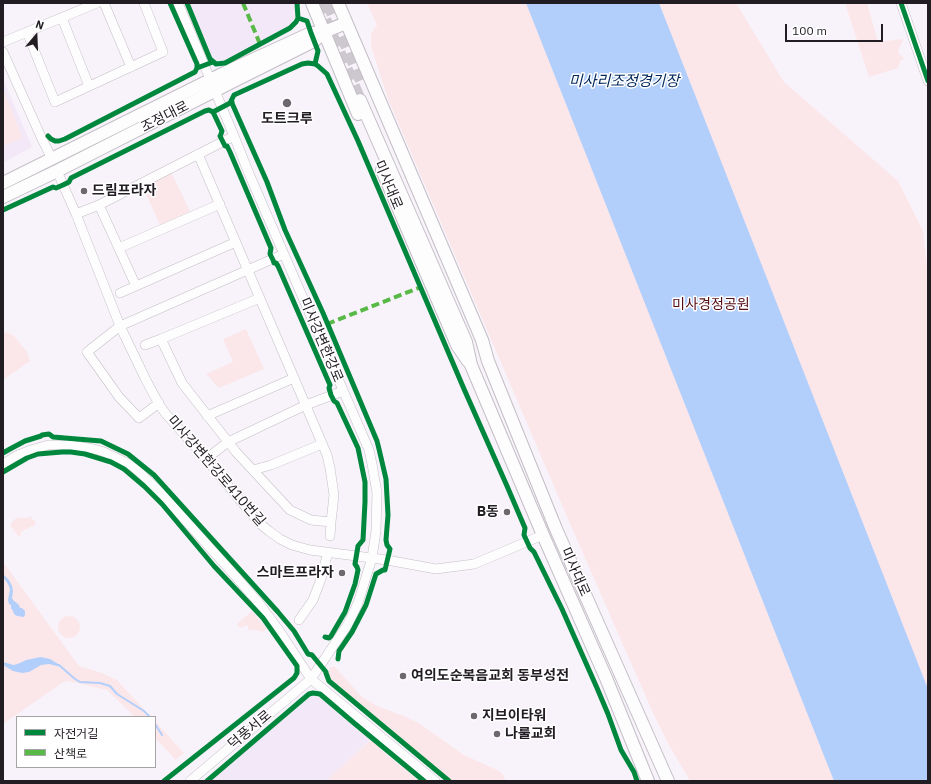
<!DOCTYPE html>
<meta charset="utf-8">
<style>
body{margin:0}
#map{position:relative;width:931px;height:784px;overflow:hidden;background:#f8f3fa;font-family:"IBM Plex Sans","Noto Sans KR",sans-serif}
canvas{display:block}
.frame{position:absolute;inset:0;border:4px solid #221c23;pointer-events:none}
.legend{position:absolute;left:16px;top:716px;width:140px;height:52px;box-sizing:border-box;background:#fff;border:1px solid #a7a4a7;margin:0;padding:5px 7px;list-style:none;font-size:12px;color:#221c23}
.legend li{display:flex;align-items:center;gap:8px;height:20px}
.legend b{width:20px;border:1px solid #a7a4a7}
.north{position:absolute;left:16px;top:16px;width:40px;height:40px;-webkit-text-stroke:3px #fff;paint-order:stroke;rotate:19deg;font-size:11px;font-weight:700;line-height:16px;text-align:center;color:#221c23}
.north::after{content:'';display:block;margin:auto;width:14px;height:18px;background:#221c23;clip-path:polygon(50% 0,100% 100%,50% 72%,0 100%)}
.scale{position:absolute;left:785px;top:24px;width:98px;height:18px;box-sizing:border-box;border:2px solid #221c23;border-top:0;padding-left:5px;font-size:12px;line-height:14px;white-space:nowrap;color:#221c23;-webkit-text-stroke:3px #fff;paint-order:stroke}
</style>
<div id="map">
<canvas width="931" height="784"></canvas>
<div class="frame"></div>
<ul class="legend">
<li><b style="height:5px;background:#00873e"></b>자전거길</li>
<li><b style="height:5px;background:#58b947"></b>산책로</li>
</ul>
<div class="north">N</div>
<div class="scale">100 m</div>
</div>
<script>
const ctx = document.querySelector('canvas').getContext('2d');
ctx.lineJoin = 'round';
function paint(path, color) { ctx.fillStyle = color; ctx.fill(path, 'evenodd'); }
const shape = rows => new Path2D(rows.map(r => 'M' + r).join(''));
function strokePath(path, color, width, dash) { ctx.strokeStyle = color; ctx.lineWidth = width; ctx.lineCap = dash ? 'butt' : 'round'; ctx.setLineDash(dash || []); ctx.stroke(path); }
function write(font, color, halo, rows, align = 'center') {
  ctx.font = font + ' "IBM Plex Sans","Noto Sans KR",sans-serif'; ctx.lineWidth = 3; ctx.setLineDash([]); ctx.textBaseline = 'middle'; ctx.strokeStyle = halo; ctx.fillStyle = color; for (const [text, x, y, turn = 0] of rows) {
    ctx.save(); ctx.translate(x, y); ctx.rotate((+turn || 0) * Math.PI / 180); ctx.textAlign = isNaN(turn) ? turn : align; if (halo) ctx.strokeText(text, 0, 0); ctx.fillText(text, 0, 0); ctx.restore();
  }
}
paint(shape([
 [189,3,295,3,295,17,290,26,225,61,218,62,212,58],
 [3,79,32,147,3,163],
 [310,696,319,696,370,740,328,780,328,781,207,781]
]), '#f3e8f7');
paint(shape([
 [367,3,736,3,784,82,898,181,923,231,928,274,928,781,690,781,670,747,653,713,571,526,388,99,371,46,371,34,377,25],
 [845,3,867,3,878,42,904,39,899,48,898,53,905,59,901,60,898,68,869,77],
 [3,89,23,138,3,146],
 [171,172,190,211,160,225,142,185],
 [246,329,264,369,219,388,206,374,233,362,223,339],
 [7,332,14,336,27,352,30,361,3,380,3,334],
 [30,516,36,523,32,527,31,526,26,530,26,529,20,533,21,535,19,537,10,525,15,519,17,518,26,518,29,517],
 [3,562,79,666,102,673,117,680,151,717,135,717,107,690,68,681,62,683,3,724],
 [252,611,267,629,263,632,256,630,249,630,247,625,240,628,237,624],
 '58 627a11 11 0 1 1 22 0a11 11 0 1 1-22 0Z',
 [330,667,335,667,362,697,377,706,406,717,420,724,464,755,497,770,502,773,506,781,451,781,330,681,328,675],
 [155,721,184,753,176,760,155,738],
 [371,740,387,755,420,781,328,781,327,780]
]), '#fbe7ea');
paint(shape([
 [526,3,659,3,928,689,928,781,834,781],
 [3,574,9,580,12,586,13,591,12,598,14,601,19,605,20,608,22,608,25,611,25,615,24,617,17,616,14,614,13,611,11,608,11,605,9,604,8,600,10,589,8,584,3,577],
 [41,657,50,659,60,665,61,667,49,664,41,665,29,672,22,673,13,671,3,665,3,662,14,665,20,663,26,660]
]), '#b2cffc');
strokePath(shape([
 [59,665,75,679,80,682,100,683,110,686,117,694,144,711,150,717],
 [155,724,162,735]
]), '#b2cffc', 2);
strokePath(shape([
 [318,3,360,100],
 [328,3,362,83]
]), '#cdc8cf', 12, [12, 6]);
const minor = shape([
 [104,3,131,67],
 [178,3,234,136,250,176,369,450,372,464,377,493,376,531,372,558,358,603,348,624,311,679,190,781],
 [901,3,928,81],
 [62,18,89,86],
 [27,32,55,102,163,52,144,3],
 [3,42,97,3],
 [3,52,42,139,52,159],
 [198,154,327,455,330,468,334,495,331,522,311,520,290,510,236,452,182,383,161,339,260,298],
 [57,171,76,214,120,326,145,378,160,406,166,414,206,459,259,523,269,531,280,539,292,545,310,550,387,560,436,569,474,564,543,535],
 [99,205,136,286,236,242],
 [76,214,99,205,234,136],
 [119,248,220,204],
 [120,293,136,286],
 [145,345,161,339],
 [159,403,139,418,119,397,87,352,120,326,284,254],
 [207,416,294,378],
 [206,459,228,442,306,405,343,391],
 [3,464,16,456,31,450,48,445,70,445,94,449,104,452,129,464,138,471,160,492,230,570,258,602,278,629,311,679,435,781],
 [253,470,271,465,322,444],
 [330,536,331,522],
 [299,620,313,600,321,579,328,552]
]);
const major = shape([
 [312,3,358,114],
 [338,3,482,340,488,361,556,529,668,781],
 [360,100,466,342,471,365,543,535,606,678,648,781],
 [382,170,457,345,468,361],
 [3,183,226,72,311,33,324,32,346,23],
 [3,197,57,171,230,83,314,41,324,32]
]);
strokePath(minor, '#c3bec5', 10);
strokePath(major, '#c3bec5', 14);
strokePath(minor, '#fefdfe', 9);
strokePath(major, '#fefdfe', 12);
strokePath(shape([
 [243,3,260,44],
 [327,324,421,287]
]), '#58b947', 4, [8, 4]);
strokePath(shape([
 [170,3,197,64,197,68],
 [187,3,210,59,216,64,225,63,290,28,296,22,298,18,297,3],
 [901,3,928,81],
 [298,18,307,21,311,33,318,51,315,64],
 [213,112,222,131,221,134,220,136,225,146,227,146,230,152,271,248,270,254,273,260,274,263,276,263,278,266,330,385,329,388,331,395,334,401,337,403,358,448,365,482,365,502,363,540,358,546,355,564,357,567,358,570,355,584,345,612,331,636,329,638,325,637],
 [48,136,51,139,55,141,59,141,65,139,193,73,195,72,197,68,213,62],
 [3,210,53,187,56,188,63,185,69,182,71,178,205,111,209,110,213,112,232,102],
 [3,453,10,449,25,441,41,436,42,435,49,434,53,437,101,441,128,454,154,475,278,612,294,631,308,654,312,655,326,672,326,673,329,681,449,781],
 [3,472,27,458,38,454,62,452,71,452,85,454,111,462,124,469,144,486,162,504,214,566,263,618,297,666,297,673,294,678,164,781],
 [338,659,339,651,352,632,366,605,376,574,383,570,385,570,390,549,387,545,386,540,388,515,386,479,379,449,377,441,323,313,285,230,267,182,231,101,234,95,302,64,308,63,315,64,318,66,327,74,358,141,464,389,507,486,525,528,524,535,530,548,534,552,562,609,597,688,608,714,621,750,634,772,637,781],
 [207,781,309,694,313,693,320,694,354,723,424,781]
]), '#00873e', 5);
for (const [x, y, r, color] of [
 [287,103,5,"#6d676e"],
 [84,191,4,"#6d676e"],
 [507,512,4,"#6d676e"],
 [342,573,4,"#6d676e"],
 [403,676,4,"#6d676e"],
 [474,716,4,"#6d676e"],
 [497,734,4,"#6d676e"]
]) { const dot = new Path2D(); dot.arc(x, y, r, 0, 2 * Math.PI); ctx.fillStyle = color; ctx.fill(dot); strokePath(dot, '#fff', 1.5); }
write('14px', '#221c23', '#fff', [
 ["조정대로",165,117,-27],
 ["미사대로",388,185,67],
 ["미사강변한강로",321,340,67],
 ["미사강변한강로410번길",216,471,49],
 ["미사대로",575,572,66],
 ["덕풍서로",250,730,-40]
]);
write('bold 14px', '#221c23', '#fff', [
 ["도트크루",287,119,"center"],
 ["드림프라자",92,191],
 ["B동",499,512,"right"],
 ["스마트프라자",334,573,"right"],
 ["여의도순복음교회 동부성전",411,676],
 ["지브이타워",482,716],
 ["나룰교회",505,734]
], 'left');
write('14px', '#550d18', '#fff', [
 ["미사경정공원",711,305]
]);
write('italic 15px', '#00275b', '#fff', [
 ["미사리조정경기장",624,82]
]);
</script>
